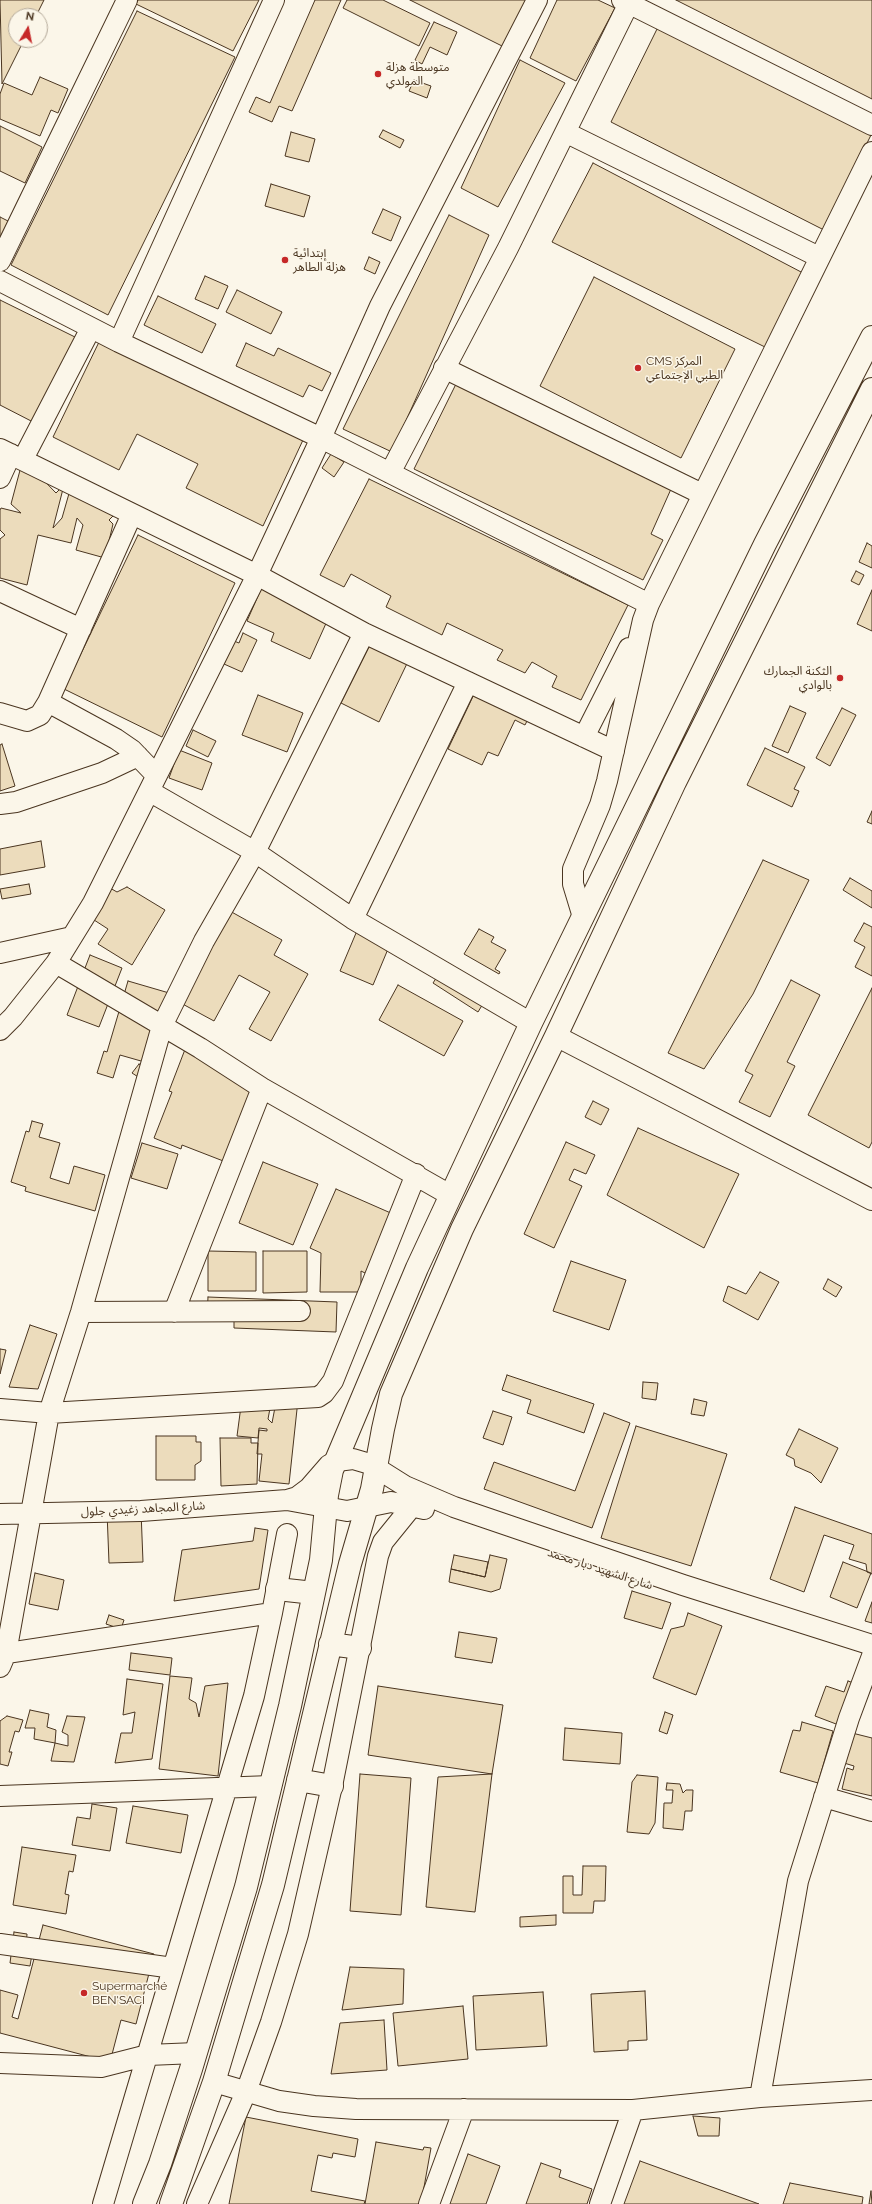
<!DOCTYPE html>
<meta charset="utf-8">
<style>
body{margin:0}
#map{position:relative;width:872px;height:2204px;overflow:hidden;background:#fbf6e9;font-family:Raleway,sans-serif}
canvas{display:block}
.north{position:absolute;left:8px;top:8px;width:40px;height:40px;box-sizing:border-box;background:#fbf6e9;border:1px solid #b4a999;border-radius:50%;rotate:10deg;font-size:11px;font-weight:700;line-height:16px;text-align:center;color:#4a3520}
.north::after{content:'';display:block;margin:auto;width:14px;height:18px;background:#c62828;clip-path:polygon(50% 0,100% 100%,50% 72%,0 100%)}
</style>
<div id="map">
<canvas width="872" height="2204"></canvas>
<div class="north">N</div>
</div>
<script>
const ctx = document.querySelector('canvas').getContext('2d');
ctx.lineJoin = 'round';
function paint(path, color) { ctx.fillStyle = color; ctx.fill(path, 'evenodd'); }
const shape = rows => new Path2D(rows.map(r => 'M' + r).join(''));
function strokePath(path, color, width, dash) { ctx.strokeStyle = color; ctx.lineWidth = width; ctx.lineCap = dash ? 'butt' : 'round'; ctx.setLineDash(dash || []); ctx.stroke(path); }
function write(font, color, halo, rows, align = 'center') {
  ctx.font = font + ' Raleway,"Noto Sans Arabic",sans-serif'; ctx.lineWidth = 3; ctx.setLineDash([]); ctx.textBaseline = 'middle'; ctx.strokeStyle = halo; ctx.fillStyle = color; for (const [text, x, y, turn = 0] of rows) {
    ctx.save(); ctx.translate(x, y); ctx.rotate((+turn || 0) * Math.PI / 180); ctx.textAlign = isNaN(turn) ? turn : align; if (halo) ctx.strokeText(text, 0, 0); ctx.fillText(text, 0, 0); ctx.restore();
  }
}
const building = shape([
 [0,0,44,0,36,16,16,16,16,40,24,40,2,84,0,0],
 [138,0,259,0,233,51,136,4,138,0],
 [315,0,341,0,292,111,279,106,272,122,249,112,256,97,270,103,315,0],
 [347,0,383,0,430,23,419,46,343,8,347,0],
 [410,0,527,0,504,47,410,0],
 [557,0,598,0,615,8,576,81,530,58,557,0],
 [676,0,872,0,872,99,676,0],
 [137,11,235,57,108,315,11,265,137,11],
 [434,22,457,32,447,55,430,47,422,64,415,60,434,22],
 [659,25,872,133,824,230,611,122,659,25],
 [520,60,565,83,498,207,461,188,520,60],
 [40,77,68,89,58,113,51,110,40,136,0,119,0,94,4,83,32,95,40,77],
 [414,80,431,86,427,98,409,91,414,80],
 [0,126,42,147,25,183,0,171,0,126],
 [383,130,404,140,400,148,379,137,383,130],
 [291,132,315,139,309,162,285,156,291,132],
 [593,163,803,273,767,348,552,242,593,163],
 [271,184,310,196,304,217,265,206,271,184],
 [383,209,401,217,391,241,372,233,383,209],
 [449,215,489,235,392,452,343,429,449,215],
 [0,217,10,222,0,242,0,217],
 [369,257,380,262,375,274,364,269,369,257],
 [205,276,228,286,218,309,195,299,205,276],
 [594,277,735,349,681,458,540,386,594,277],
 [237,290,282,312,271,334,226,312,237,290],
 [158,296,216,324,202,353,144,325,158,296],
 [0,300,77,338,35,423,0,405,0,300],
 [100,340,303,440,263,526,186,488,198,464,137,434,119,470,53,437,100,340],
 [246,343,274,356,278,348,331,373,322,391,309,385,303,397,236,366,246,343],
 [456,384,671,489,651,534,663,540,643,580,414,469,456,384],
 [331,454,344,462,334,477,322,468,331,454],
 [23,459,56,493,64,485,53,528,62,518,70,490,123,506,109,520,113,524,105,558,76,550,83,525,77,518,71,543,38,535,27,585,0,578,0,539,5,535,0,530,0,510,1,508,21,513,11,504,23,459],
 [369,479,628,605,581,700,552,687,557,676,532,662,525,673,497,660,503,650,447,623,442,635,386,607,391,596,351,574,344,587,320,575,369,479],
 [138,535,235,583,162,737,64,689,138,535],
 [867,543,872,546,872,568,859,562,867,543],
 [856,571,864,575,859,585,851,581,856,571],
 [265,580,332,610,310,659,271,641,274,633,247,621,265,580],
 [872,590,872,631,857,624,872,590],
 [243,633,257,640,242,672,224,664,234,641,239,643,243,633],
 [376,633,413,651,379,722,341,703,376,633],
 [477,688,531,713,525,725,515,720,498,756,488,752,482,765,448,749,477,688],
 [258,695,303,713,287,752,242,735,258,695],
 [790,706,806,713,788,753,772,746,790,706],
 [842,708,856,715,830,766,816,758,842,708],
 [193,730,216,741,208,757,186,746,193,730],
 [2,744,15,786,0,791,0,745,2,744],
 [765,748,805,767,794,789,799,791,792,807,747,785,765,748],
 [179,750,212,763,202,790,169,778,179,750],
 [872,811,872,824,867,822,872,811],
 [41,841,45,867,0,875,0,849,41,841],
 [763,860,809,880,753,994,704,1069,668,1053,763,860],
 [850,878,872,891,872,908,843,890,850,878],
 [29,884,31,894,2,899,0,889,29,884],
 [127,887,165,910,132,965,98,944,108,929,91,918,110,888,117,892,127,887],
 [228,910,282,940,274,955,308,974,271,1041,249,1029,270,992,239,975,214,1021,177,1001,228,910],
 [864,923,872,927,872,976,855,967,865,947,854,941,864,923],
 [359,926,393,937,373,985,340,971,359,926],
 [479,929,494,937,491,942,506,950,495,969,500,972,499,974,464,954,479,929],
 [90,955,122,968,99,1027,67,1015,90,955],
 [444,966,490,992,478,1012,433,983,444,966],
 [791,980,820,995,787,1062,795,1066,770,1117,739,1102,753,1075,745,1071,791,980],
 [128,981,176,995,155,1065,120,1055,113,1078,97,1073,104,1051,107,1052,128,981],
 [398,985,463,1021,444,1056,379,1020,398,985],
 [872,988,872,1142,869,1148,808,1115,872,988],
 [189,1039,261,1081,231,1164,182,1145,181,1149,154,1138,172,1092,169,1091,189,1039],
 [139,1064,149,1070,143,1080,132,1073,139,1064],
 [593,1101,609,1109,601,1125,585,1117,593,1101],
 [32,1121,43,1124,39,1137,60,1143,50,1178,69,1184,74,1166,105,1175,95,1211,25,1191,26,1187,11,1182,26,1131,29,1132,32,1121],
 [638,1128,739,1174,704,1248,607,1195,638,1128],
 [566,1142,595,1155,586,1174,574,1169,569,1180,582,1186,554,1248,524,1234,566,1142],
 [142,1143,178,1154,167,1189,131,1178,142,1143],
 [263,1162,318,1184,293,1245,239,1223,263,1162],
 [336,1189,393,1214,367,1274,361,1271,361,1292,320,1292,321,1253,310,1248,336,1189],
 [208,1251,256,1252,256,1291,208,1291,208,1251],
 [263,1251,307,1251,307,1292,263,1293,263,1251],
 [571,1261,626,1280,609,1330,553,1311,571,1261],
 [760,1272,779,1282,758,1320,723,1301,728,1286,746,1294,760,1272],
 [828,1279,842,1287,836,1297,823,1289,828,1279],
 [208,1297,337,1302,336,1332,234,1328,234,1318,207,1317,208,1297],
 [30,1325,57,1334,38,1389,9,1387,30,1325],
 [0,1349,6,1350,0,1374,0,1349],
 [507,1375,594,1404,584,1433,527,1413,531,1400,502,1390,507,1375],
 [643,1382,658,1383,656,1400,642,1398,643,1382],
 [694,1399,707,1402,704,1416,691,1414,694,1399],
 [298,1400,289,1484,259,1481,262,1454,257,1454,259,1430,267,1431,267,1429,259,1428,258,1438,237,1436,241,1406,271,1403,268,1419,272,1423,276,1402,298,1400],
 [493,1411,512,1417,503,1445,483,1438,493,1411],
 [604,1413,630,1423,592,1528,484,1489,494,1462,575,1491,604,1413],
 [636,1426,727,1454,691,1566,601,1538,636,1426],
 [799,1429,838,1448,821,1483,811,1473,795,1466,794,1459,786,1455,799,1429],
 [156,1436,196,1436,196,1442,201,1442,201,1461,195,1465,195,1480,156,1480,156,1436],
 [220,1438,251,1438,251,1443,258,1443,257,1484,221,1486,220,1438],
 [795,1507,872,1534,872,1574,867,1572,866,1564,849,1559,854,1545,824,1535,804,1592,770,1579,795,1507],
 [141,1511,143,1562,109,1563,107,1512,141,1511],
 [255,1528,268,1530,259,1589,174,1601,182,1550,253,1541,255,1528],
 [454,1555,488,1562,485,1577,451,1569,454,1555],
 [490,1555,507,1559,500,1589,491,1592,449,1582,451,1569,485,1577,490,1555],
 [843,1562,871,1573,857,1608,830,1597,843,1562],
 [35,1573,64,1580,58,1610,29,1604,35,1573],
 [632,1591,671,1603,662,1629,624,1618,632,1591],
 [872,1602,872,1623,865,1621,872,1602],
 [688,1613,722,1626,696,1695,653,1678,671,1629,684,1626,688,1613],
 [109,1615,124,1620,121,1629,106,1624,109,1615],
 [459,1632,497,1638,492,1663,455,1657,459,1632],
 [131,1653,172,1658,170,1675,129,1670,131,1653],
 [170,1676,192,1678,189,1699,196,1703,199,1717,205,1686,228,1683,218,1776,159,1769,170,1676],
 [127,1679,163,1684,152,1759,115,1763,121,1733,132,1733,135,1712,123,1715,127,1679],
 [848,1681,859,1685,844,1727,815,1716,826,1686,844,1692,848,1681],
 [378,1686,503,1705,492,1774,368,1755,378,1686],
 [30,1710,49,1714,47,1727,56,1730,55,1743,34,1739,35,1728,25,1728,30,1710],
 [665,1712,673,1715,667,1734,659,1731,665,1712],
 [7,1716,23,1720,19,1732,15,1731,9,1752,12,1752,8,1766,0,1764,0,1721,7,1716],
 [67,1716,85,1717,74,1762,51,1761,55,1743,68,1746,68,1735,62,1732,67,1716],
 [802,1722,833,1731,818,1783,780,1772,793,1730,800,1731,802,1722],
 [565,1728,622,1733,620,1764,563,1760,565,1728],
 [852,1733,872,1738,872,1796,842,1789,847,1768,853,1770,854,1766,844,1763,852,1733],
 [360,1774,411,1778,401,1915,350,1911,360,1774],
 [492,1774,475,1912,426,1907,438,1777,492,1774],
 [637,1775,658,1777,655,1823,649,1834,627,1832,632,1782,637,1775],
 [667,1783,680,1784,683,1793,686,1790,693,1790,692,1811,685,1811,683,1830,663,1828,664,1803,672,1803,673,1790,666,1790,667,1783],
 [92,1804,117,1808,110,1851,72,1845,77,1817,90,1819,92,1804],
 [133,1806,188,1815,181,1853,126,1843,133,1806],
 [22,1847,76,1855,73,1872,69,1871,65,1894,69,1895,66,1914,13,1905,22,1847],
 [583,1866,606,1866,605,1901,594,1901,593,1913,563,1913,563,1876,573,1876,573,1895,582,1895,583,1866],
 [556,1915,556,1925,520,1927,520,1917,556,1915],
 [43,1925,154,1954,136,2024,121,2020,110,2062,0,2033,0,1990,18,1995,12,2017,18,2019,43,1925],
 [14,1932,27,1934,26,1947,33,1948,30,1966,10,1963,14,1932],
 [350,1967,404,1969,403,2004,342,2010,350,1967],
 [645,1991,647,2040,628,2041,628,2050,594,2052,591,1994,645,1991],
 [543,1992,547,2046,476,2050,473,1996,543,1992],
 [463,2006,468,2059,398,2066,393,2013,463,2006],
 [384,2020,387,2070,331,2074,340,2023,384,2020],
 [693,2116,720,2118,719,2136,698,2136,693,2116],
 [246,2117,358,2139,355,2157,333,2153,332,2158,318,2155,311,2191,365,2201,364,2204,229,2204,246,2117],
 [376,2142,423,2150,424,2147,431,2148,421,2204,365,2204,376,2142],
 [468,2154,500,2166,486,2204,450,2204,468,2154],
 [640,2161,759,2204,624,2204,640,2161],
 [541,2163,561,2170,559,2177,592,2189,587,2204,526,2204,541,2163],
 [790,2183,863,2197,862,2204,783,2204,790,2183],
 [871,2191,872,2204,869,2204,871,2191]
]);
paint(building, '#ecdcbc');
strokePath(building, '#4a3520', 1);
const minor = shape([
 [622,0,872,125],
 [567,133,819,257],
 [0,261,127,0],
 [0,281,119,342,321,438,649,604],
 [119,342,274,0],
 [444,368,702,494],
 [0,449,257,575,364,633,614,751],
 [23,459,91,328],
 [390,473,508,248,629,3],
 [0,478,11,454],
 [0,591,81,629],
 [48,702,132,514],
 [0,713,27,721,40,715,48,702,116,739,132,750,156,775],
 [584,737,629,648],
 [149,791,255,852,353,919,531,1023],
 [0,804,16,802,102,773,138,756],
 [583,917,573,884,573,869,600,805,607,781,643,620,649,604,872,152],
 [353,919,468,682],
 [0,953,72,937],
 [56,963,200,1048,262,1088,450,1195],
 [0,1030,13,1017,56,963,93,903,257,575,321,438,380,306,537,0],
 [556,1036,872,1200],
 [81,1312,300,1311],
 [174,1312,262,1088],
 [0,1409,49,1413,318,1397,324,1393,333,1381,416,1174],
 [287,1500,347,1511,391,1502,424,1509],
 [0,1514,141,1511,287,1500,297,1497,309,1488,329,1465,337,1461,353,1459,370,1464,405,1486,454,1507,683,1585,872,1645],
 [0,1654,272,1613],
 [0,1667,6,1653,49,1413,81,1312,162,1026,204,941,255,852,364,633],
 [0,1796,271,1786],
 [824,1797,872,1811],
 [0,1944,173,1968],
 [0,2063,101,2067,148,2055,196,2053],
 [214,2082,279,2101,314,2106,356,2109,633,2110,760,2097,872,2090],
 [760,2097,798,1881,849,1718,872,1656],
 [103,2204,254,1696,272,1613,287,1534],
 [197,2204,246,2092,271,2022,298,1934,332,1786,378,1556,383,1542,413,1505],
 [429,2204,464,2109],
 [600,2204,633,2110]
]);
const major = shape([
 [277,1589,314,1593],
 [330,1644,360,1648],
 [298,1780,332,1786],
 [144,2204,160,2164,191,2069,246,1887,290,1706,321,1560,327,1495,332,1470,417,1268,531,1023,765,544,872,337],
 [171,2204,214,2082,273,1885,350,1564,372,1489,383,1429,391,1394,462,1229,556,1036,675,782,872,389]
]);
strokePath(minor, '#4a3520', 22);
strokePath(major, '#4a3520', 24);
strokePath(minor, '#fbf6e9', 20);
strokePath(major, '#fbf6e9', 22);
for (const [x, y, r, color] of [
 [378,74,4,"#c62828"],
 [285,260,4,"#c62828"],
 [638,368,4,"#c62828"],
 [840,678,4,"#c62828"],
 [84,1993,4,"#c62828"]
]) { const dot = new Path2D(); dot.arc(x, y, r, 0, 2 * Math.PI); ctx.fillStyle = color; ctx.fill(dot); strokePath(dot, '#fbf6e9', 1.5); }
write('12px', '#4a3520', '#fbf6e9', [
 ["متوسطة هزلة",386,67],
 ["المولدي",386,81],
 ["إبتدائية",293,253],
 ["هزلة الطاهر",293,267],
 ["CMS المركز",646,361],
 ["الطبي الإجتماعي",646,375],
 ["الثكنة الجمارك",832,671,"right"],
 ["بالوادي",832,685,"right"],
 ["Supermarché",92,1986],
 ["BEN'SACI",92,2000]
], 'left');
write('12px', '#4a3520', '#fbf6e9', [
 ["شارع المجاهد زغيدي جلول",143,1509,-3],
 ["شارع الشهيد دبار محمد",600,1569,18]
]);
</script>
